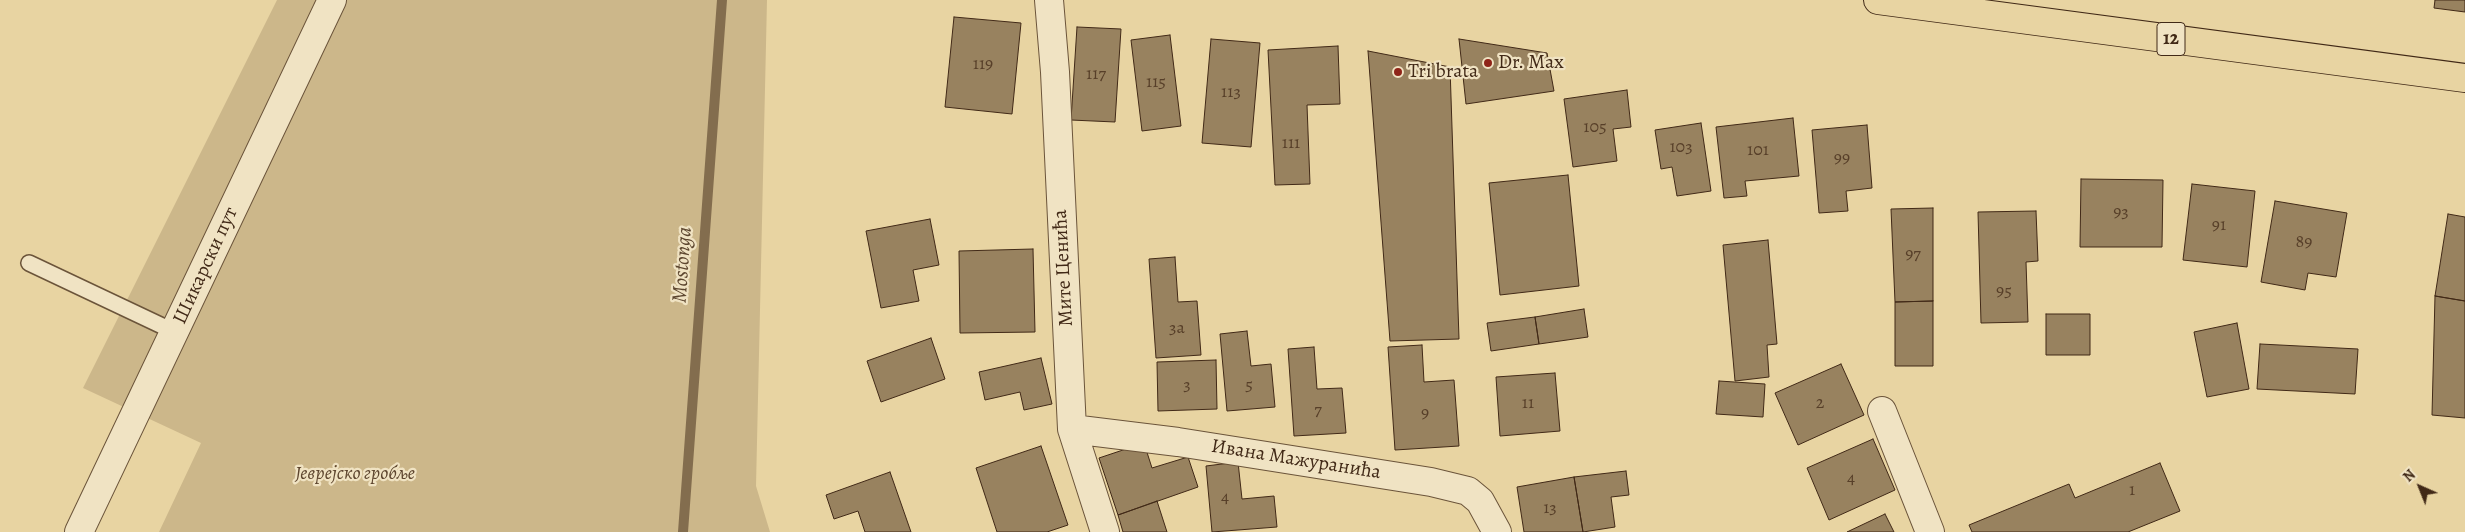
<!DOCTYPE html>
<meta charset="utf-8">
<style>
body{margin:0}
#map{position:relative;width:2465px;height:532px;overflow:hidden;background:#e8d4a2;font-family:Alegreya,serif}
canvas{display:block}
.north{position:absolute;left:2395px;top:462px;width:50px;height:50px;-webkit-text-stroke:4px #f0e3c3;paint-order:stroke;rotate:316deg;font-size:14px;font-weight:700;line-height:20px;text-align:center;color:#412917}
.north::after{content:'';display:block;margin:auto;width:18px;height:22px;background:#412917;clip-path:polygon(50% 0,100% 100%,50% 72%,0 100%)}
</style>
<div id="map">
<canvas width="2465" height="532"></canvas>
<div class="north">N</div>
</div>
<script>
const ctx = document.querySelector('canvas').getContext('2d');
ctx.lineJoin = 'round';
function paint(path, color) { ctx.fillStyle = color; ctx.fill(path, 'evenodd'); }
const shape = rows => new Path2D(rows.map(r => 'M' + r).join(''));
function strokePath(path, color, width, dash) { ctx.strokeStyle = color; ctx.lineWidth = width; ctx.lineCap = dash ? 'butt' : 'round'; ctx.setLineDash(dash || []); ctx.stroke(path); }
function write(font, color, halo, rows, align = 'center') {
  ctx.font = font + ' Alegreya,serif'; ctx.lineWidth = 4.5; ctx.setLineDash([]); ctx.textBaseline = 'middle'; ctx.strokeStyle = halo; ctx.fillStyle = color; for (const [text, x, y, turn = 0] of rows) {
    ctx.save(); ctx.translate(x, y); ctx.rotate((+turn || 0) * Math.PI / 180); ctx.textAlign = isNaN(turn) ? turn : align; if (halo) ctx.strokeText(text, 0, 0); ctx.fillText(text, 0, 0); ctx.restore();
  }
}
paint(shape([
 [277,0,767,0,756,486,770,532,159,532,201,443,83,388]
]), '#ccb78a');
strokePath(shape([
 [683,532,722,0]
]), '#836d4e', 10);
const building = shape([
 [2435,0,2465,0,2465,12,2434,8,2435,0],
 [954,17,1021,23,1012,114,945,107,954,17],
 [1077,27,1121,29,1115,122,1071,120,1077,27],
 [1170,35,1181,126,1142,131,1131,40,1170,35],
 [1211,39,1260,43,1251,147,1202,143,1211,39],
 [1459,39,1547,53,1554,91,1466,104,1459,39],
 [1338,46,1340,104,1307,105,1310,184,1275,185,1268,50,1338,46],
 [1368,51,1450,67,1459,339,1390,341,1368,51],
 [1627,90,1631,127,1613,129,1617,161,1573,167,1564,99,1627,90],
 [1793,118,1799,176,1745,181,1747,196,1724,198,1716,127,1793,118],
 [1701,123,1711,191,1677,196,1672,167,1661,169,1655,130,1701,123],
 [1867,125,1872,188,1846,191,1848,211,1819,213,1812,130,1867,125],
 [1568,175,1579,286,1500,295,1489,183,1568,175],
 [2081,179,2163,180,2162,247,2080,247,2081,179],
 [2192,184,2255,191,2247,267,2183,260,2192,184],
 [2275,201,2347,213,2336,277,2308,273,2305,290,2261,282,2275,201],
 [1933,208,1933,301,1895,302,1891,209,1933,208],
 [2036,211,2038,261,2026,262,2028,322,1981,323,1978,212,2036,211],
 [2448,214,2465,217,2465,301,2435,296,2448,214],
 [930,219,939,265,913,270,919,301,881,308,866,231,930,219],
 [1768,240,1777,344,1767,345,1769,377,1735,381,1723,245,1768,240],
 [1033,249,1035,332,960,333,959,251,1033,249],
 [1175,257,1178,302,1197,301,1201,355,1156,358,1149,259,1175,257],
 [2435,296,2465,301,2465,418,2432,415,2435,296],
 [1933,301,1933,366,1895,366,1895,302,1933,301],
 [1584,309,1588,337,1539,344,1535,317,1584,309],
 [2046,314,2090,314,2090,355,2046,355,2046,314],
 [1535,317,1539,344,1491,351,1487,323,1535,317],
 [2237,323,2249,389,2207,397,2194,332,2237,323],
 [1247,331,1251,366,1271,364,1275,407,1227,411,1220,334,1247,331],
 [931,338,945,379,881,402,867,361,931,338],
 [2260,344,2358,349,2355,394,2257,389,2260,344],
 [1422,345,1424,382,1454,380,1459,446,1395,450,1388,347,1422,345],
 [1314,347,1317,389,1342,388,1346,433,1294,436,1288,349,1314,347],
 [1041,358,1052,404,1024,410,1020,392,985,400,979,372,1041,358],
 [1216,360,1217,409,1158,411,1157,362,1216,360],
 [1841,364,1864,415,1798,445,1775,393,1841,364],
 [1555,373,1560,431,1500,436,1496,377,1555,373],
 [1719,381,1765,384,1763,417,1716,414,1719,381],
 [1873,439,1895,490,1829,520,1807,468,1873,439],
 [1144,443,1152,468,1188,457,1198,487,1118,515,1099,458,1144,443],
 [1041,446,1068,525,1047,532,997,532,976,468,1041,446],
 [1238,462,1242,499,1274,496,1277,527,1212,532,1206,466,1238,462],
 [2160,463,2180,511,2128,532,1972,532,1969,525,2069,484,2075,498,2160,463],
 [1626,471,1629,495,1611,497,1615,527,1583,532,1574,477,1626,471],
 [890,472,911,532,865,532,858,511,834,519,826,495,890,472],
 [1574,477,1583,532,1524,532,1517,487,1574,477],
 [1157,501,1167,532,1123,532,1118,515,1157,501],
 [1885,514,1894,532,1847,532,1885,514]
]);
paint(building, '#98825f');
strokePath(building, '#412917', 1);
const service = shape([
 [29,263,175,332]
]);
const minor = shape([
 [1049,0,1055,72,1072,429,1105,532],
 [1882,411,1930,532],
 [1072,429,1178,442,1431,482,1468,491,1480,501,1497,532],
 [79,532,332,0]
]);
const primary = shape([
 [1878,0,2465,78]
]);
strokePath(service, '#6b543a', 18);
strokePath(minor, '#6b543a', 30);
strokePath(primary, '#412917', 30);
strokePath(service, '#f0e3c3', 15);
strokePath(minor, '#f0e3c3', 28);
strokePath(primary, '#e8d4a2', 28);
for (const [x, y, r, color] of [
 [1488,63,5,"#8f2418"],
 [1398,72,5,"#8f2418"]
]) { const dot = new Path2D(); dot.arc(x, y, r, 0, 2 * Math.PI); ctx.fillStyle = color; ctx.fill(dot); strokePath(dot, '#f0e3c3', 2); }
write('18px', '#573f29', null, [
 ["119",983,65],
 ["117",1096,75],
 ["115",1156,83],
 ["113",1231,93],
 ["105",1595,128],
 ["111",1291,144],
 ["103",1681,148],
 ["101",1758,151],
 ["99",1842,159],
 ["93",2121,213],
 ["91",2219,226],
 ["89",2304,243],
 ["97",1913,255],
 ["95",2004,292],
 ["3a",1177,329],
 ["3",1187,386],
 ["5",1249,386],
 ["11",1528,404],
 ["2",1820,404],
 ["7",1318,411],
 ["9",1425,414],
 ["4",1851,479],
 ["1",2132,491],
 ["4",1225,498],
 ["13",1550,509]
]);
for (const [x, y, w] of [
 [2171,39,28]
]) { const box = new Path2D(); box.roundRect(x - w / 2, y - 16.5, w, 33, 4); ctx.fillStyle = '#f0e3c3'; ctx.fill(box); strokePath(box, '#412917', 1); }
write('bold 19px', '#412917', null, [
 ["12",2171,39]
]);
write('20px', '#412917', '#f0e3c3', [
 ["Dr. Max",1498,63],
 ["Tri brata",1408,72]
], 'left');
write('20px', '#412917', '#f0e3c3', [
 ["Шикарски пут",206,266,-65],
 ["Мите Ценића",1064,268,-93],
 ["Ивана Мажуранића",1296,460,9]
]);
write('italic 20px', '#5d452e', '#f0e3c3', [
 ["Јеврејско гробље",355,474]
]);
write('italic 21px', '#5c452e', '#f0e3c3', [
 ["Mostonga",683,265,-86]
]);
</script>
